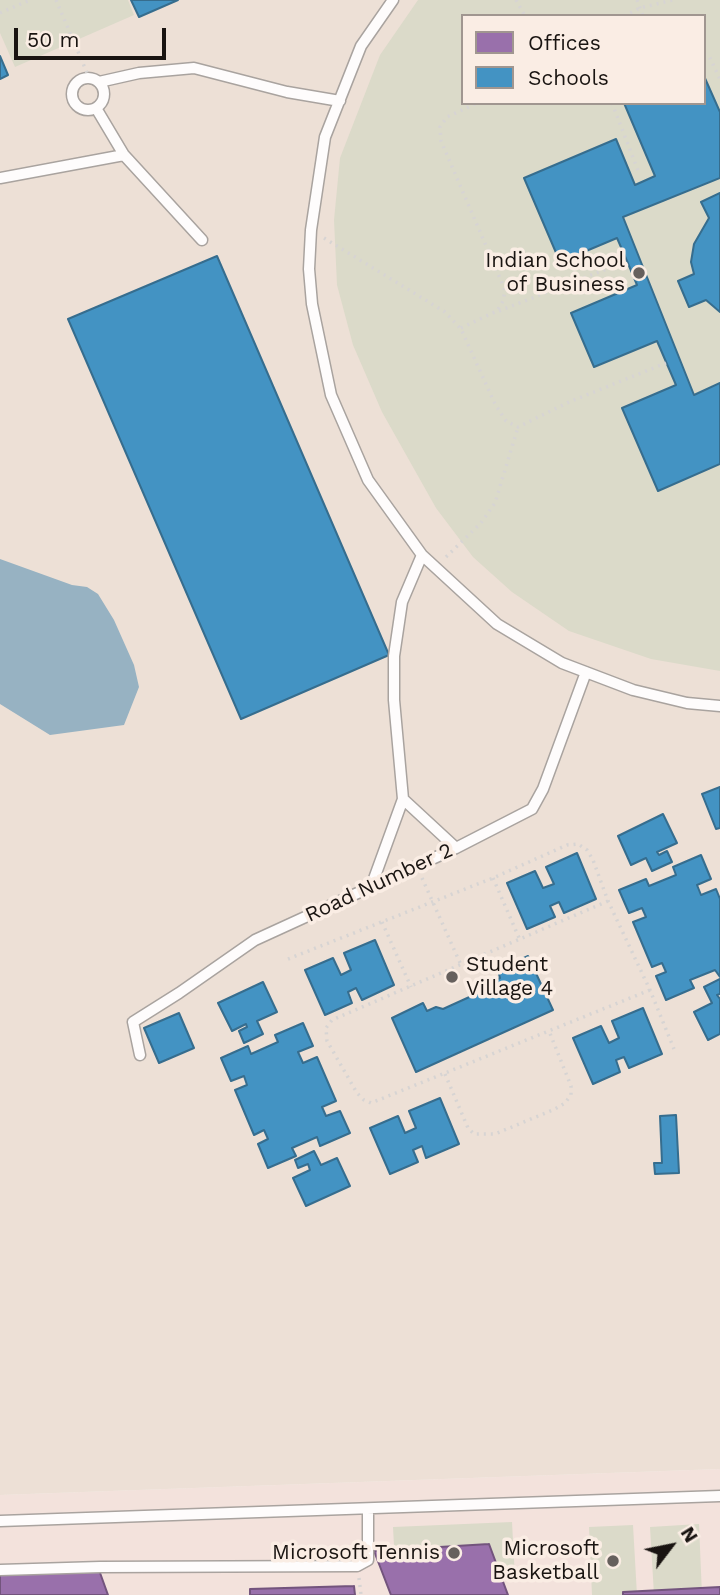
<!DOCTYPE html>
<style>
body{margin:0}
#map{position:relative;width:720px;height:1595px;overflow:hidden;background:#f5eee9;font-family:"Work Sans",sans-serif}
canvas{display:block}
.legend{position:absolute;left:461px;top:14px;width:245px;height:91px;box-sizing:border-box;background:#faede4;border:2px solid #a09690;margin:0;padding:9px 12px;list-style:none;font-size:21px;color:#191411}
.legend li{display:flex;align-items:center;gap:14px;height:35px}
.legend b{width:35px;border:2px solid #a09690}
.north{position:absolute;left:636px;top:1511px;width:70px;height:70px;-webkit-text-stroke:5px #faede4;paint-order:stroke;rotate:58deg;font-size:19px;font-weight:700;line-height:28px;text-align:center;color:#191411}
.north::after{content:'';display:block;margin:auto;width:24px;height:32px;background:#191411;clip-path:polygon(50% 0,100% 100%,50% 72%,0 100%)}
.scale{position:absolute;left:14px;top:28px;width:152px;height:32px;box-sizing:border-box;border:4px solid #191411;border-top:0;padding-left:9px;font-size:21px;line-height:24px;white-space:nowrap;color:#191411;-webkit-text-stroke:5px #faede4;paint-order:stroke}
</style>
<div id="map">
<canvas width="720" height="1595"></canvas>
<ul class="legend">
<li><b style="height:19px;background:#9970ab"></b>Offices</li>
<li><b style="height:19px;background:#4393c3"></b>Schools</li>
</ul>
<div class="north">N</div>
<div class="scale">50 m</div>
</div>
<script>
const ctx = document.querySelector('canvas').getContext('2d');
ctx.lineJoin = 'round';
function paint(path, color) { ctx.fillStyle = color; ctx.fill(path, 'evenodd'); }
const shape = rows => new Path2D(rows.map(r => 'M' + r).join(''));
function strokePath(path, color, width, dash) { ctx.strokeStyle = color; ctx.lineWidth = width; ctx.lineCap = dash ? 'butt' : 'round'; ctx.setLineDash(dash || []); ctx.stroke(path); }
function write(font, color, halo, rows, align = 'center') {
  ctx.font = font + ' "Work Sans",sans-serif'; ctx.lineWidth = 7; ctx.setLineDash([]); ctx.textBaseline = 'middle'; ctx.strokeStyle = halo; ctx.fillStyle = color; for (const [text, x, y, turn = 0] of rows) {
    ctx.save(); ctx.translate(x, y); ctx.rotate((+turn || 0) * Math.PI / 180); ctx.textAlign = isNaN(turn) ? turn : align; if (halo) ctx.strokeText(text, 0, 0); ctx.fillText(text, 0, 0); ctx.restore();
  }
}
paint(shape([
 [720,1469,720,1595,0,1595,0,1495]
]), '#f3e2dc');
paint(shape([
 [0,0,720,0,720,1469,0,1495],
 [463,16,704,16,704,103,463,103]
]), '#ede0d6');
paint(shape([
 [0,0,128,0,134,15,15,67,0,33],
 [418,0,720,0,720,671,651,659,569,631,512,592,473,557,436,508,382,412,353,345,337,285,334,220,340,158,380,55],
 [463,16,704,16,704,103,463,103],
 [512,1522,515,1578,396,1584,393,1527],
 [699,1524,702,1595,654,1595,650,1527],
 [633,1525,637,1595,592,1595,589,1527]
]), '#dbdac9');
paint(shape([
 [0,559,72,585,87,587,98,594,114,620,134,665,139,687,124,725,50,735,0,704]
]), '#97b2c2');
const offices = shape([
 [489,1544,508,1595,391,1595,374,1551,489,1544],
 [99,1570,108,1595,0,1595,0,1573,99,1570],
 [354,1586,355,1595,250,1595,250,1589,354,1586],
 [720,1587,720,1595,623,1595,623,1592,720,1587]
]);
paint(offices, '#9970ab');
strokePath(offices, '#73547d', 2);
const schools = shape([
 [131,0,178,0,139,17,131,0],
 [0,56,8,75,0,79,0,56],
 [704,76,720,112,720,178,623,217,694,395,720,383,720,464,658,491,622,408,676,385,657,341,594,367,571,313,637,285,627,261,617,238,560,262,524,178,616,139,635,185,655,176,624,103,704,103,704,76],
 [720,193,720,312,706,300,689,307,678,281,694,274,691,262,694,244,709,218,701,202,720,193],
 [217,256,389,655,241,719,68,319,217,256],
 [720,787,720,828,716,829,702,794,720,787],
 [663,814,677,843,657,852,659,855,667,851,672,862,652,871,646,858,631,865,618,836,663,814],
 [577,853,596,899,564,913,559,902,550,906,555,917,527,929,507,883,535,871,543,888,554,884,546,867,577,853],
 [701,855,711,879,697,885,701,895,716,889,720,899,720,977,715,970,690,980,694,988,666,1000,656,976,666,972,662,963,652,967,633,922,646,917,642,908,629,913,619,890,646,879,649,886,676,875,673,867,701,855],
 [375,940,394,985,362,1000,356,988,348,992,352,1003,325,1015,305,970,333,958,341,975,351,970,344,953,375,940],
 [528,956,553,1010,416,1072,392,1018,423,1003,427,1011,436,1007,443,1009,487,989,490,983,500,978,498,970,528,956],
 [720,979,720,994,717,995,720,999,720,1034,708,1040,694,1012,712,1003,704,987,720,979],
 [263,982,277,1012,257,1021,263,1034,244,1043,239,1031,247,1027,246,1024,232,1031,218,1003,263,982],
 [643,1008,662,1054,629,1068,624,1057,616,1060,620,1072,593,1084,573,1038,601,1026,609,1043,619,1038,612,1021,643,1008],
 [179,1013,194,1048,159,1063,144,1028,179,1013],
 [303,1023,313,1046,298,1052,303,1063,317,1057,336,1101,322,1107,326,1116,340,1111,350,1133,320,1146,317,1137,292,1148,296,1156,268,1168,258,1144,268,1139,264,1130,254,1135,235,1090,247,1085,244,1076,231,1081,221,1058,248,1046,251,1054,278,1042,275,1035,303,1023],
 [440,1098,459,1144,426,1158,422,1146,413,1150,418,1162,390,1174,370,1128,398,1116,405,1133,416,1128,409,1111,440,1098],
 [676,1115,679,1173,655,1174,654,1163,662,1163,660,1116,676,1115],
 [314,1151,321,1165,337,1158,350,1186,306,1206,293,1178,310,1170,308,1164,298,1168,295,1160,314,1151]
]);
paint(schools, '#4393c3');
strokePath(schools, '#366d8e', 2);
const lane = shape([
 [393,0,361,46,325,137,311,230,309,269,312,304,331,395,368,480,422,555,497,624,562,663,633,690,687,703,720,706],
 '72 94a16 16 0 1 1 32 0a16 16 0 1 1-32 0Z',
 [99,82,139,73,194,68,287,92,340,101],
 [96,108,124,155],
 [0,178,124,155,202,240],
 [403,799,456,848],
 [371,887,403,799,394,700,394,656,402,602,422,555],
 [140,1055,133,1022,179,993,255,940,456,848,532,809,543,789,586,672],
 [0,1521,720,1496],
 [0,1570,100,1567,357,1566,368,1560,368,1509]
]);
strokePath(lane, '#a9a39f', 13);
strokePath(shape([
 [56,0,88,75],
 [516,0,525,16],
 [637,0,643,16],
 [0,13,30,0],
 [624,16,640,8,673,0],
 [704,54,709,56,720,79],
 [612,103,639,173],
 [324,238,445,312,461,329,495,404,506,421,518,427,569,402,666,363],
 [499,311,627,261],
 [461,328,497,311,503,301,505,290,441,141,440,127,447,117,477,103],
 [446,557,481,523,495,503,518,427],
 [422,878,461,965],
 [493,878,520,940],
 [608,901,332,1020,326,1028,327,1041,357,1093,364,1100,371,1103,650,990],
 [382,922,411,987],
 [288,959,493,878,567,845,578,844,587,850,593,860,608,901,650,990,674,1049],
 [445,1074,468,1128,474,1134,495,1134,555,1109,565,1103,571,1095,571,1086,549,1031],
 [359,1578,361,1595]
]), '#d7d4d3', 3.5, [2, 5]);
strokePath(lane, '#fefcfc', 10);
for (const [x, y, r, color] of [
 [639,273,7,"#66605d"],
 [452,977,7,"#66605d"],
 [454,1553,7,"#66605d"],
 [613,1561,7,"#66605d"]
]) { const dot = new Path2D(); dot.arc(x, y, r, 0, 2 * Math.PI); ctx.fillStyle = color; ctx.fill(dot); strokePath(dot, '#faede4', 2.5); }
write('21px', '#191411', '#faede4', [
 ["Indian School",625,261],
 ["of Business",625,285],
 ["Student",466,965,"left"],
 ["Village 4",466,989,"left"],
 ["Microsoft",599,1549],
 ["Basketball",599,1573],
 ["Microsoft Tennis",440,1553]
], 'right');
write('21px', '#191411', '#faede4', [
 ["Road Number 2",379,883,-25]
]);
</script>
